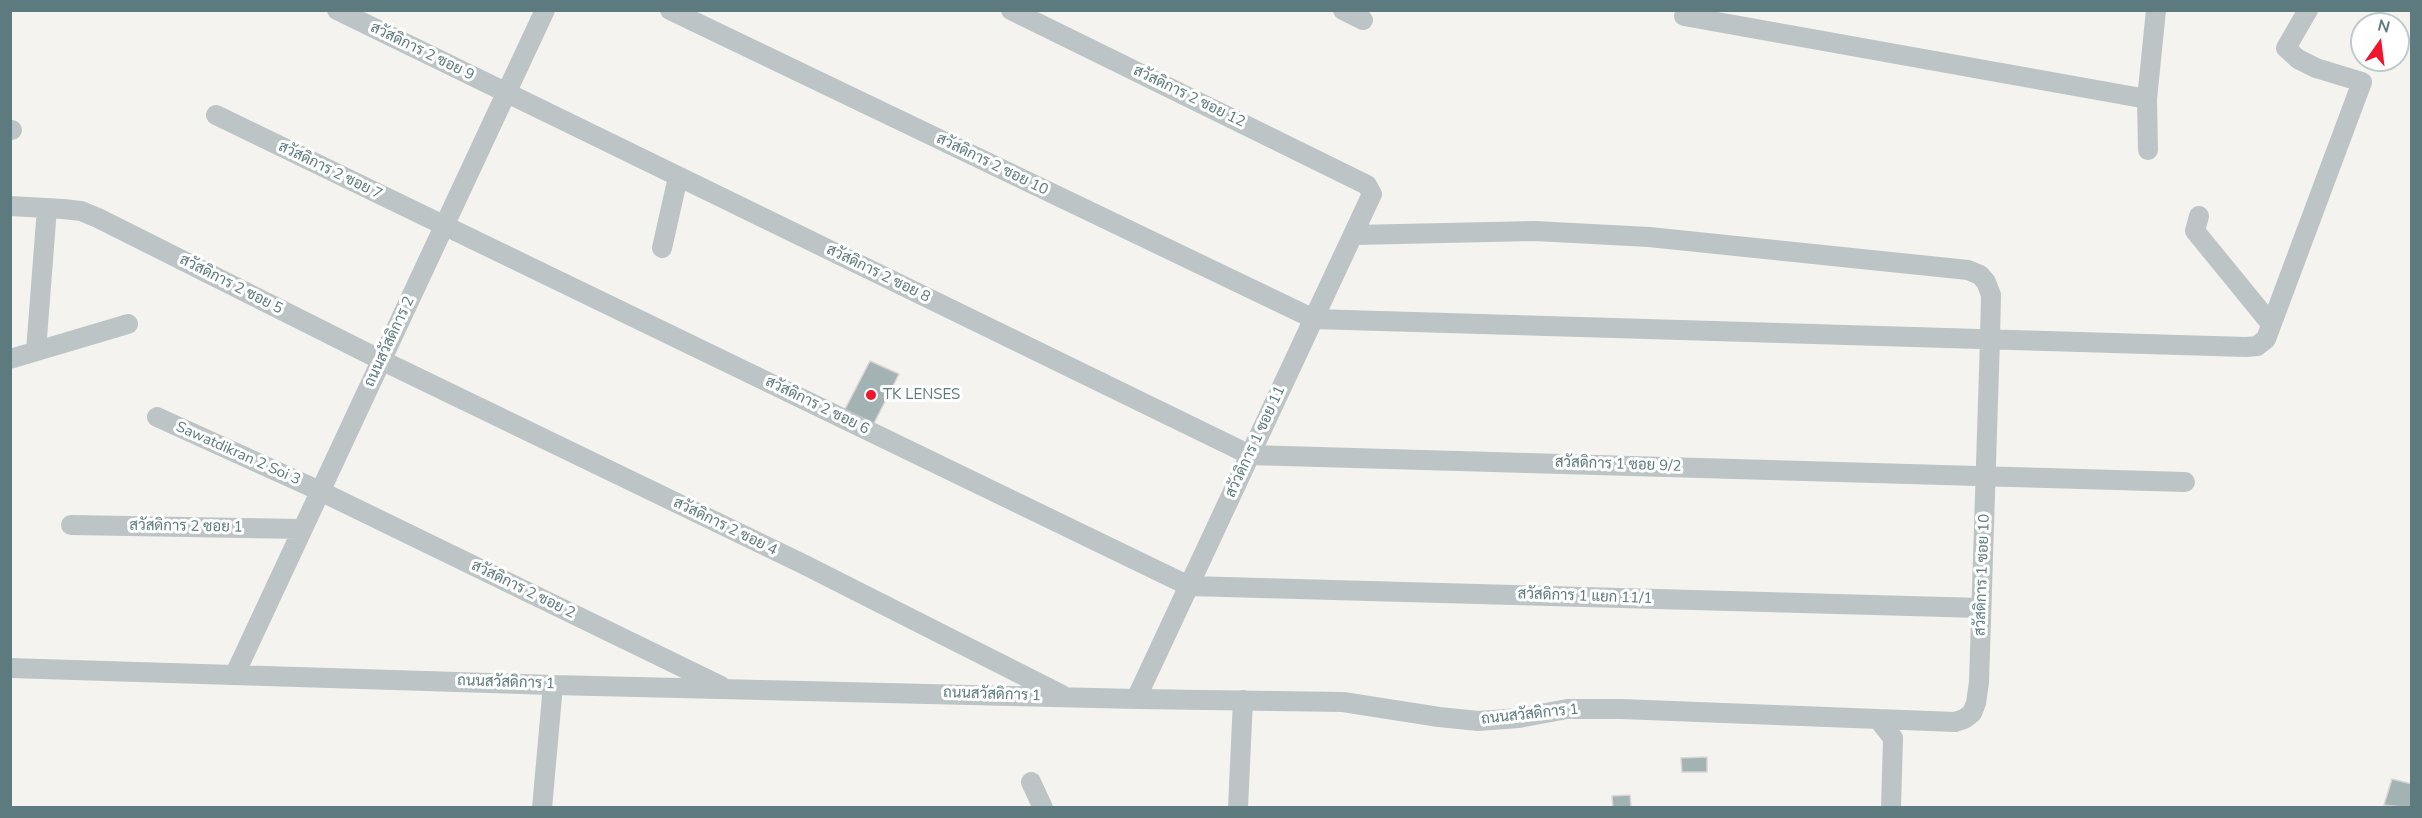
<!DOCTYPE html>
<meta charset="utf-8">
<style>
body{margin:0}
#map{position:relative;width:2422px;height:818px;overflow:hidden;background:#f5f3f0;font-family:"Nunito Sans",sans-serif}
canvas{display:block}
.frame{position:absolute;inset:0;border:12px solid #5d7a7e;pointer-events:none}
.north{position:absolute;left:2350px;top:12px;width:60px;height:60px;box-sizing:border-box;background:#fff;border:2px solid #becacb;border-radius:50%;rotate:14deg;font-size:16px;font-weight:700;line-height:24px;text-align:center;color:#5d7a7e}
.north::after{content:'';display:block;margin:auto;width:21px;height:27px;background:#f0152d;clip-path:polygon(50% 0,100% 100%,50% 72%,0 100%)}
</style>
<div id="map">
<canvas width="2422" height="818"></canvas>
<div class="frame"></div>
<div class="north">N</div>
</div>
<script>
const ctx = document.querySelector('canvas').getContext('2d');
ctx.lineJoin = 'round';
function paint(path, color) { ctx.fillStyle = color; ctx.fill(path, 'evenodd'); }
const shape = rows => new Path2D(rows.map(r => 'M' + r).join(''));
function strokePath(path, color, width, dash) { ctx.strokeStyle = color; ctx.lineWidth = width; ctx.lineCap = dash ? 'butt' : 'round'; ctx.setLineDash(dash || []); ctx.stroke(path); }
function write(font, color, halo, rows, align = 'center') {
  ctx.font = font + ' "Nunito Sans",Sarabun,sans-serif'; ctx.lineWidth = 6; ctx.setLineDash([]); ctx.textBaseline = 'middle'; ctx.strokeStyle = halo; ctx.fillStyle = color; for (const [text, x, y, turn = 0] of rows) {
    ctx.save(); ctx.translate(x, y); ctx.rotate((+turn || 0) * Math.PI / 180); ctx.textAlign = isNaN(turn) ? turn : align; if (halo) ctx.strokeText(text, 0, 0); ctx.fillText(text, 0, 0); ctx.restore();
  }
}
const building = shape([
 [870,361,899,374,871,429,842,415,870,361],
 [1707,757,1707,772,1682,772,1681,758,1707,757],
 [2392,779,2412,784,2412,808,2384,805,2392,779],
 [1630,795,1631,808,1613,808,1612,796,1630,795]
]);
paint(building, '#a3b2b3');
strokePath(building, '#d6d5d3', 1.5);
strokePath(shape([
 [337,10,1250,455,2185,482],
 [670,10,1314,319,2246,347,2257,346,2266,339,2362,82,2316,68,2298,59,2286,48,2308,10],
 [1011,10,1367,185,1372,194,1136,699],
 [1343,10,1363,20],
 [1684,16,2147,99],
 [216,115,1189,586,1981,608],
 [10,130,12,130],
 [2148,150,2147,99,2156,10],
 [10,206,63,209,81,211,98,218,381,360,803,564,1062,695],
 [2199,216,2195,231,2271,324],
 [662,248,678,177],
 [36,351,47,208],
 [10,359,128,324],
 [157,417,320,491,721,686],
 [71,525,301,529],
 [10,668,553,685,1136,699,1343,702,1439,717,1478,721,1519,718,1567,709,1621,709,1955,722,1964,719,1972,713,1976,703,1979,682,1990,339,1991,295,1986,282,1980,275,1968,270,1649,237,1535,231,1354,235],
 [235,674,545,10],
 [1878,719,1893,738,1891,808],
 [1031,782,1043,808],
 [542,808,553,685],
 [1238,808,1243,700]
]), '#bcc4c5', 20);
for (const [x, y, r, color] of [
 [871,395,6,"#f0152d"]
]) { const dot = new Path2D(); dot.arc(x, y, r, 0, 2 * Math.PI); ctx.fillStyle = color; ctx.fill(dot); strokePath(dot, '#fff', 2); }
write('15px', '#5d7a7e', '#fff', [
 ["สวัสดิการ 2 ซอย 9",422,52,26],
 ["สวัสดิการ 2 ซอย 12",1189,97,26],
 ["สวัสดิการ 2 ซอย 10",992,165,26],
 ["สวัสดิการ 2 ซอย 7",330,171,26],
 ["สวัสดิการ 2 ซอย 8",878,274,26],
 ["สวัสดิการ 2 ซอย 5",231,285,27],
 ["ถนนสวัสดิการ 2",390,342,-65],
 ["สวัสดิการ 2 ซอย 6",817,406,26],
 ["สวัวดิการ 1 ซอย 11",1256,442,-65],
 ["Sawatdikran 2 Soi 3",238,454,24],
 ["สวัสดิการ 1 ซอย 9/2",1618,465,2],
 ["สวัสดิการ 2 ซอย 1",186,527,1],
 ["สวัสดิการ 2 ซอย 4",725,527,26],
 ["สวัสดิการ 1 ซอย 10",1983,575,-88],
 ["สวัสดิการ 2 ซอย 2",523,590,26],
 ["สวัสดิการ 1 แยก 11/1",1585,597,2],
 ["ถนนสวัสดิการ 1",506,683,2],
 ["ถนนสวัสดิการ 1",992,695,2],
 ["ถนนสวัสดิการ 1",1530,715,-6]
]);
write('15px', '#5d7a7e', '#fff', [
 ["TK LENSES",883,395]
], 'left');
</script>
